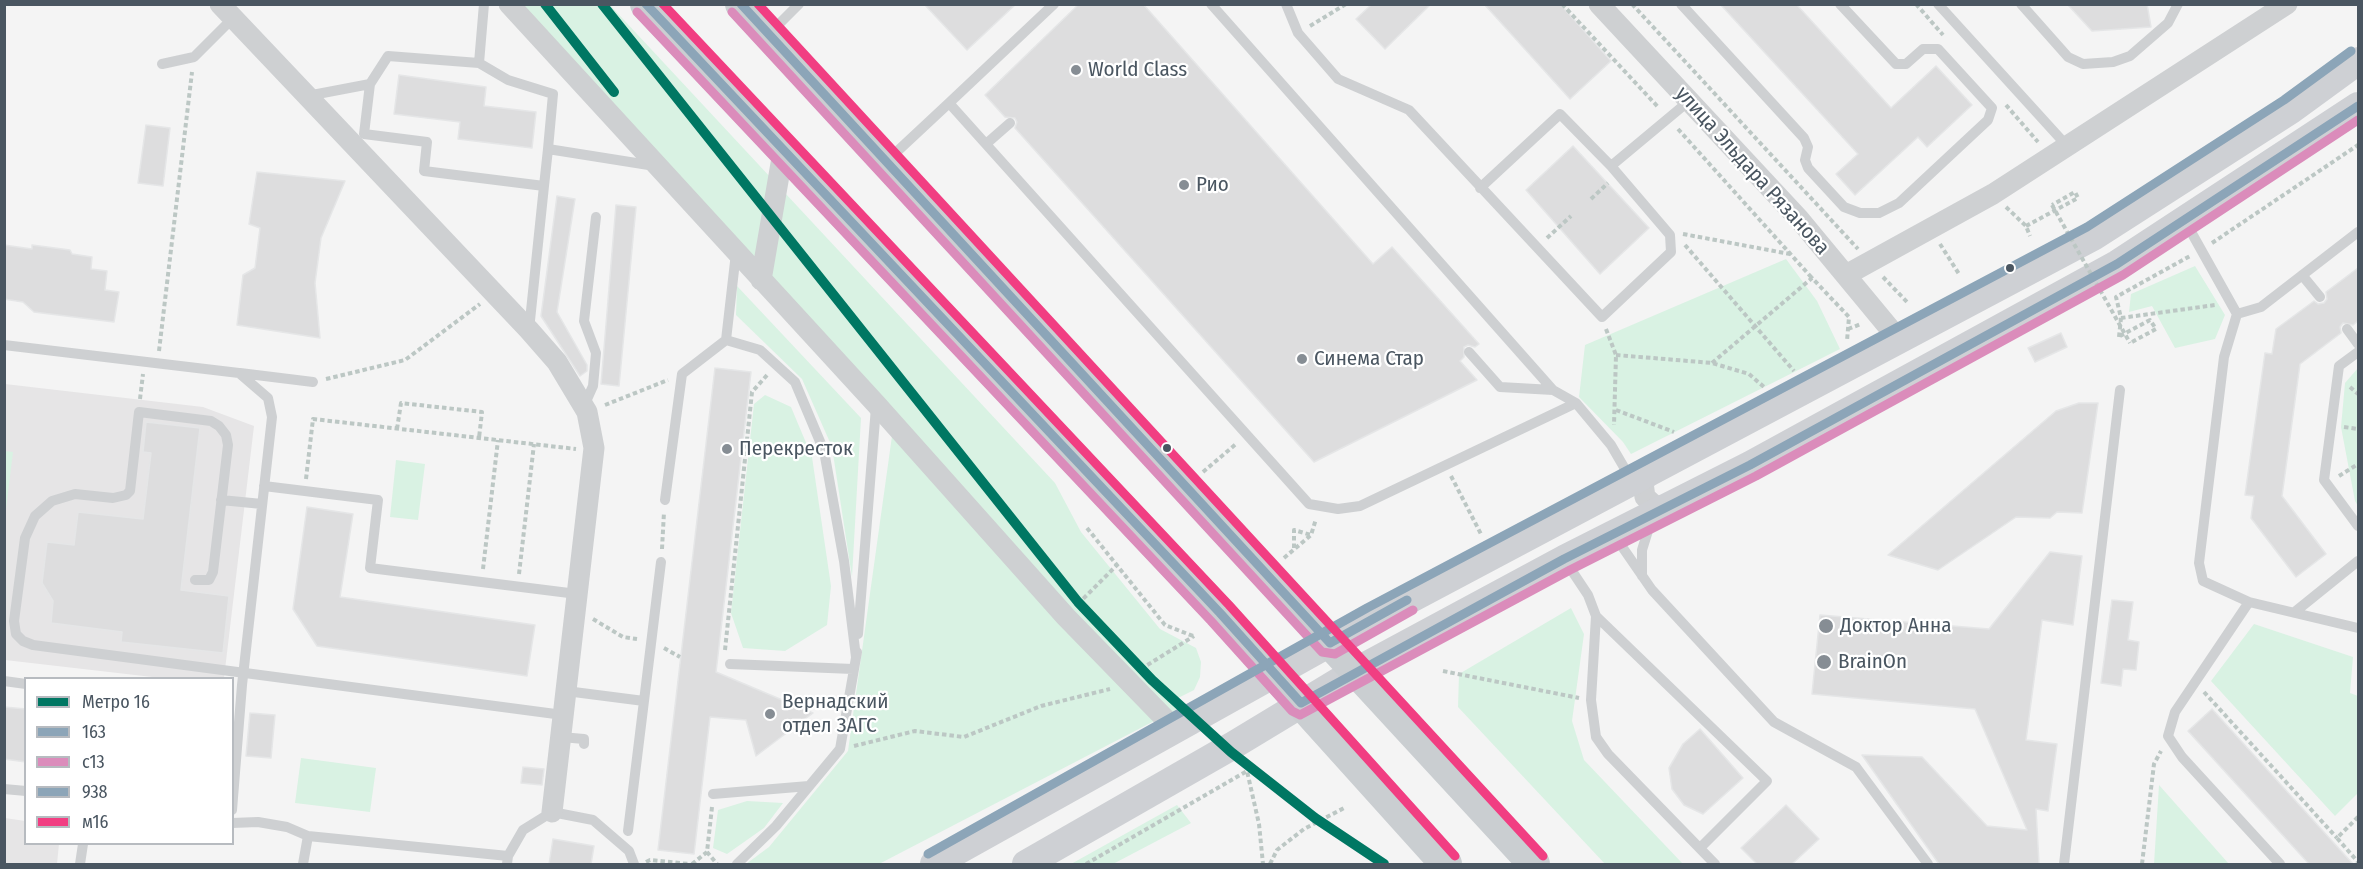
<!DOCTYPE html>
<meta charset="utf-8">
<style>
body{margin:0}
#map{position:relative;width:2363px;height:869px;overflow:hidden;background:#f4f4f4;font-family:"Fira Sans Condensed",sans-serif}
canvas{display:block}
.frame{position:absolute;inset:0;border:6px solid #4a5661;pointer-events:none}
.legend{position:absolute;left:24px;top:677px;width:210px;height:168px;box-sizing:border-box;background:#fff;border:2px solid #b7bbc0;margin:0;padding:8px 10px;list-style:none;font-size:18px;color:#4a5661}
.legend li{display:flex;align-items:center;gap:12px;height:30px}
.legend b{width:30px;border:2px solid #b7bbc0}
</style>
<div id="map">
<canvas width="2363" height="869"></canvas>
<div class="frame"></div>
<ul class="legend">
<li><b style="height:8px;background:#007763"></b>Метро 16</li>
<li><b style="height:8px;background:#8ca5b8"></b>163</li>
<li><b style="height:8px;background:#db8cbb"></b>с13</li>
<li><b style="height:8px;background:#8ca5b8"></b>938</li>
<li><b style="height:8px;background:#f13e82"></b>м16</li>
</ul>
</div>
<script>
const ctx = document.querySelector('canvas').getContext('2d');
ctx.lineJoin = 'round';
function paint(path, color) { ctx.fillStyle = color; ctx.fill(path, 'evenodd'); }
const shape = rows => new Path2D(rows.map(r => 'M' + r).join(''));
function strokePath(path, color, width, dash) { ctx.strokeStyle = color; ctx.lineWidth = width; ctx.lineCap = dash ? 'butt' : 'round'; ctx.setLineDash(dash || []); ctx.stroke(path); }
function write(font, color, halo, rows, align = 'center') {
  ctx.font = font + ' "Fira Sans Condensed",sans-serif'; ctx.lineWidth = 4.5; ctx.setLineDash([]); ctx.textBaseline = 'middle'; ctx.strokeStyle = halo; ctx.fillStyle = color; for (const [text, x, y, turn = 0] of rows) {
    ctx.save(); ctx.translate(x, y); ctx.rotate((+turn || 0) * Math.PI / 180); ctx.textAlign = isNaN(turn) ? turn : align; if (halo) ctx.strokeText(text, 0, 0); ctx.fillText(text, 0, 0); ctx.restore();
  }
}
paint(shape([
 [5,384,203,407,254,426,224,678,161,678,5,660],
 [5,818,25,821,26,844,59,844,57,864,5,864]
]), '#e6e5e6');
paint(shape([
 [520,5,610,5,1055,483,1081,532,1160,629,1196,648,1201,662,1200,677,1194,690,1178,698,1183,706,879,864,746,864,769,847,848,751,892,436],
 [1786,259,1817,301,1840,349,1631,454,1623,442,1579,397,1585,345],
 [2195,266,2225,315,2215,339,2175,348,2152,306,2129,312,2131,294],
 [737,286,861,418,852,577,832,447,802,379,736,315],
 [2358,368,2358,506,2355,501,2341,427,2345,383],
 [765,395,791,407,812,457,831,586,827,625,785,651,743,648,731,613,754,404],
 [5,451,13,452,5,517,4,451],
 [396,460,425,464,418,520,390,517],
 [1571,608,1584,634,1572,721,1584,760,1683,864,1605,864,1458,707,1459,674],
 [2254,624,2353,657,2350,693,2358,696,2358,793,2335,816,2211,681],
 [301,758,376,768,370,812,295,803],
 [2159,785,2229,864,2154,864],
 [747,801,783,803,764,828,727,854,713,848,718,810],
 [1177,805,1191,823,1113,864,1071,864]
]), '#d9f2e3');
const building = shape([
 [924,4,1016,4,967,50,924,4],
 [1079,4,1143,4,1373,264,1392,247,1479,344,1475,347,1468,345,1464,347,1464,357,1460,361,1477,380,1314,462,1015,128,1017,122,1015,118,1005,117,985,95,1079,4],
 [1372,4,1431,4,1385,49,1356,19,1372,4],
 [1484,4,1560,4,1611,61,1570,99,1484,4],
 [1720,4,1796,4,1891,108,1936,66,1972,105,1927,147,1918,137,1855,195,1836,174,1858,154,1720,4],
 [2067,4,2147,4,2151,27,2092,31,2067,4],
 [399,75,486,87,484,106,536,112,532,148,458,139,460,122,394,114,399,75],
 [146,125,170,128,163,186,138,183,146,125],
 [1573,146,1649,228,1600,274,1526,190,1573,146],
 [257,172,345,181,321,238,315,283,320,338,237,325,243,275,255,268,260,228,249,224,257,172],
 [557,196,575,199,557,312,587,365,587,371,580,376,541,316,557,196],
 [616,205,636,207,619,386,601,384,616,205],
 [4,245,32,249,32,245,70,250,72,254,92,257,91,269,107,271,105,290,119,292,114,322,34,312,23,302,4,299,4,245],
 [2358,268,2358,321,2353,325,2343,323,2340,327,2341,333,2300,364,2282,496,2326,554,2296,577,2251,518,2254,496,2245,495,2265,353,2272,354,2276,329,2314,301,2318,304,2324,303,2327,299,2326,292,2358,268],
 [2061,333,2067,347,2035,362,2028,348,2061,333],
 [715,368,751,372,716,672,813,713,756,756,746,720,710,717,694,854,658,850,715,368],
 [2079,403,2098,403,2082,513,2057,512,2050,518,2016,517,1938,570,1888,555,2056,411,2079,403],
 [146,422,200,428,181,590,229,596,223,653,121,642,122,632,51,623,53,601,42,583,47,542,74,545,78,512,143,519,151,453,143,452,146,422],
 [307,507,353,514,340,597,535,625,527,676,317,646,293,609,307,507],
 [2050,552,2082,556,2073,625,2042,620,2026,740,2057,744,2048,811,2036,809,2039,864,1939,864,1862,755,1922,757,1987,826,2027,830,1975,709,1812,694,1820,615,1989,629,2050,552],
 [2112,600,2133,602,2128,640,2139,642,2136,670,2123,669,2121,686,2101,683,2112,600],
 [4,707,26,709,26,762,4,759,4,707],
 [2212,709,2353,864,2309,864,2188,731,2212,709],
 [250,713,275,715,271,758,246,756,250,713],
 [1700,729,1743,778,1703,814,1684,805,1672,789,1669,768,1683,744,1700,729],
 [523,767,544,769,542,785,521,783,523,767],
 [1786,805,1819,839,1792,864,1757,864,1741,848,1786,805],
 [553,839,594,846,591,864,549,864,553,839]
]);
paint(building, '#ddddde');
strokePath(building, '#e5e6e7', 1.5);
strokePath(shape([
 [1562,4,1659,108],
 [1632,4,1858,249],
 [1916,4,1943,35],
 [1310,26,1346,4],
 [2006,105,2038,142],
 [1678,129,1812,278],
 [1591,199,1608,183],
 [2006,207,2026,226,2030,236],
 [2026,226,2078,198,2075,192,2052,205],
 [1683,234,1790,254],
 [1547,238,1571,216],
 [2212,243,2358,145],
 [1940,244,1959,274],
 [1685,245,1794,371],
 [1883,277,1907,302],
 [2121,318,2215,305],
 [1606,329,1616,355,1614,425],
 [1848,329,1861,324],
 [2120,336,2150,320,2156,329,2130,343],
 [2119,337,2121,318,2116,297,2190,256],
 [159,351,192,72],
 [1616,355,1712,363,1749,374,1764,387],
 [1712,363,1812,278,1849,317,1847,341],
 [326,379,405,360,480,304],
 [2350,387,2358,394],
 [140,399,143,374],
 [605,405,668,380],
 [1616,410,1674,432],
 [2344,427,2358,429],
 [397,429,401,403,482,412,479,438],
 [1203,472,1236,444],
 [1451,476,1482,536],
 [2339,476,2358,464],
 [306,479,313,419,576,449],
 [1087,528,1165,625,1193,636],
 [1294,548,1294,530,1311,535],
 [662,549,664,512],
 [1284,558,1311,535,1316,519],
 [483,569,498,440],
 [519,574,534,444],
 [1078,604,1118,564],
 [593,619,623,637,637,639],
 [664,648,680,657],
 [725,650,752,392,768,374],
 [1141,669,1194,636],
 [1443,671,1579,698],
 [2204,692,2337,838],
 [854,746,915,731,964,737,1041,706,1110,689],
 [712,807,707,852,717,864],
 [2358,817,2337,838,2358,862],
 [646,862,650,860,689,864],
 [692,864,707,852],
 [1086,864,1247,771,1259,824,1263,864],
 [1270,864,1277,850,1304,829,1346,807],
 [2142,864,2154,764,2161,751]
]), '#bcc7c4', 4, [4.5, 3]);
strokePath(shape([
 [1211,4,1553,390,1576,403],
 [1286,4,1298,33,1338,79,1409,110,1602,317,1671,252,1670,235,1611,166,1689,101],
 [1681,4,1804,138,1808,147,1805,160,1808,168,1844,207,1860,213,1879,213,1899,203,1988,120,1992,108,1938,49,1923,49,1906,64,1896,64,1840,4],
 [1938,4,2068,147],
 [2021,4,2068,57,2083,64,2113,62,2130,56,2168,23,2178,4],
 [771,32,799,4],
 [479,63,484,4],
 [162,64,194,57,233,18],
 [307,96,370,84],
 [949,103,1054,4],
 [986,144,1010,123],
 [548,149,655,166],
 [889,159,949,103,1309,504,1338,509,1360,506,1576,403,1611,445,1632,481],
 [1480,188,1560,114,1611,166],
 [2185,221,2237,314,2261,307,2358,232],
 [2302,275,2320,297],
 [2237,314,2224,357,2199,563,2203,581,2249,602,2358,628],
 [2347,329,2358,344],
 [529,330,544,186,548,149,553,94,508,80,479,63,388,56,370,84,364,134,427,142,424,171,544,186],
 [726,340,736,253],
 [4,345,239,373,268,398,272,417,242,685,232,810],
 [1469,352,1500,387,1553,390],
 [2358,352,2339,366,2324,480,2358,526],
 [240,373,313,382],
 [584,406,593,386,596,353,584,321,596,217],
 [264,486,378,500,370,568,577,594],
 [221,500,262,504],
 [665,500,682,374,726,340,760,350,795,382,824,451,844,561,856,657],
 [1614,535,1652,590,1774,722,1856,767,1928,864],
 [1564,559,1588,595,1596,616,1591,700,1596,737,1608,754,1715,864],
 [1642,576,1642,550,1651,521],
 [195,580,209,580,213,572,228,445,226,435,219,426,211,421,139,412,130,491,126,495,113,498,75,494,52,501,35,516,25,538,14,621,16,634,23,641,33,645,563,715],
 [2249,602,2175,712,2168,736,2182,757,2280,864],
 [2296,611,2358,561],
 [1596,616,1767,781,1700,848],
 [858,634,876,407],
 [730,664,853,669],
 [4,681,26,684],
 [566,691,644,701,628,831],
 [644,701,661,562],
 [561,737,584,739,584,744],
 [4,789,26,791],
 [713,794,809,786],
 [232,823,258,822,287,827,308,836,303,864],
 [308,836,508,856],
 [80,864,83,844],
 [507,864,508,856,523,830,552,812,593,820,629,851,634,864],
 [737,864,776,826,840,749,857,652],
 [2064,864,2120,390]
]), '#ced0d2', 10);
strokePath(shape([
 [220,4,529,330,557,362,587,412,594,448,552,812],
 [509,4,876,404,1066,617,1175,729],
 [1599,4,1799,219,1900,341],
 [1846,275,1993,194,2287,4],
 [761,280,783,152],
 [1653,470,1643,483,1645,497,1655,506,1672,505]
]), '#ced0d2', 21);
strokePath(shape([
 [934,864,1373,619,2093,237,2291,110,2358,61],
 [1026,864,1232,746,1356,671,1564,559,1750,465,2117,264,2358,106]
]), '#ced0d4', 28);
strokePath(shape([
 [646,4,1220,613,1446,864],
 [741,4,1534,864]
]), '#caced1', 32);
strokePath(shape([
 [2052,205,2130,343]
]), '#bcc7c4', 4, [4.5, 3]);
strokePath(shape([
 [646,4,1220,613,1301,703,1564,559,1750,465,2117,264,2358,106],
 [741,4,1330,643,1407,600]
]), '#8ca5b8', 9);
strokePath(shape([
 [637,12,1211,621,1292,711,1300,715,1570,570,1756,476,2123,275,2358,120],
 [732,12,1322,652,1335,654,1413,610]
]), '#db8cbb', 9);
strokePath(shape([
 [928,854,1367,608,2087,227,2284,100,2351,51]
]), '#8ca5b8', 9);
strokePath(shape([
 [663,4,1229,605,1455,856],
 [758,4,1543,856]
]), '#f13e82', 9);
strokePath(shape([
 [545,4,614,92],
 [602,4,1078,602,1152,680,1231,752,1315,818,1384,864]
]), '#007763', 10);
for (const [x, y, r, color] of [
 [1076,70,6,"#868d94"],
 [1184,185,6,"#868d94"],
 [2010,268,5,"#4a5661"],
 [1302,359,6,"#868d94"],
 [1167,448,5,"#4a5661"],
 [727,449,6,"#868d94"],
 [1826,626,8,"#868d94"],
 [1824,662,8,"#868d94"],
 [770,714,6,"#868d94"]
]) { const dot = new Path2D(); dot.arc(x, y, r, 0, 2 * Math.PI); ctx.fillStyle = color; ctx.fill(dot); strokePath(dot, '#fff', 2); }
write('21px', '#4a5661', '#fff', [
 ["World Class",1088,70],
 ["Рио",1196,185],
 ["Синема Стар",1314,359],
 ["Перекресток",739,449],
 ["Доктор Анна",1840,626],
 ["BrainOn",1838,662],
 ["Вернадский",782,702],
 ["отдел ЗАГС",782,726]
], 'left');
write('21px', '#4a5661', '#fff', [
 ["улица Эльдара Рязанова",1752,171,48]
]);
</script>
